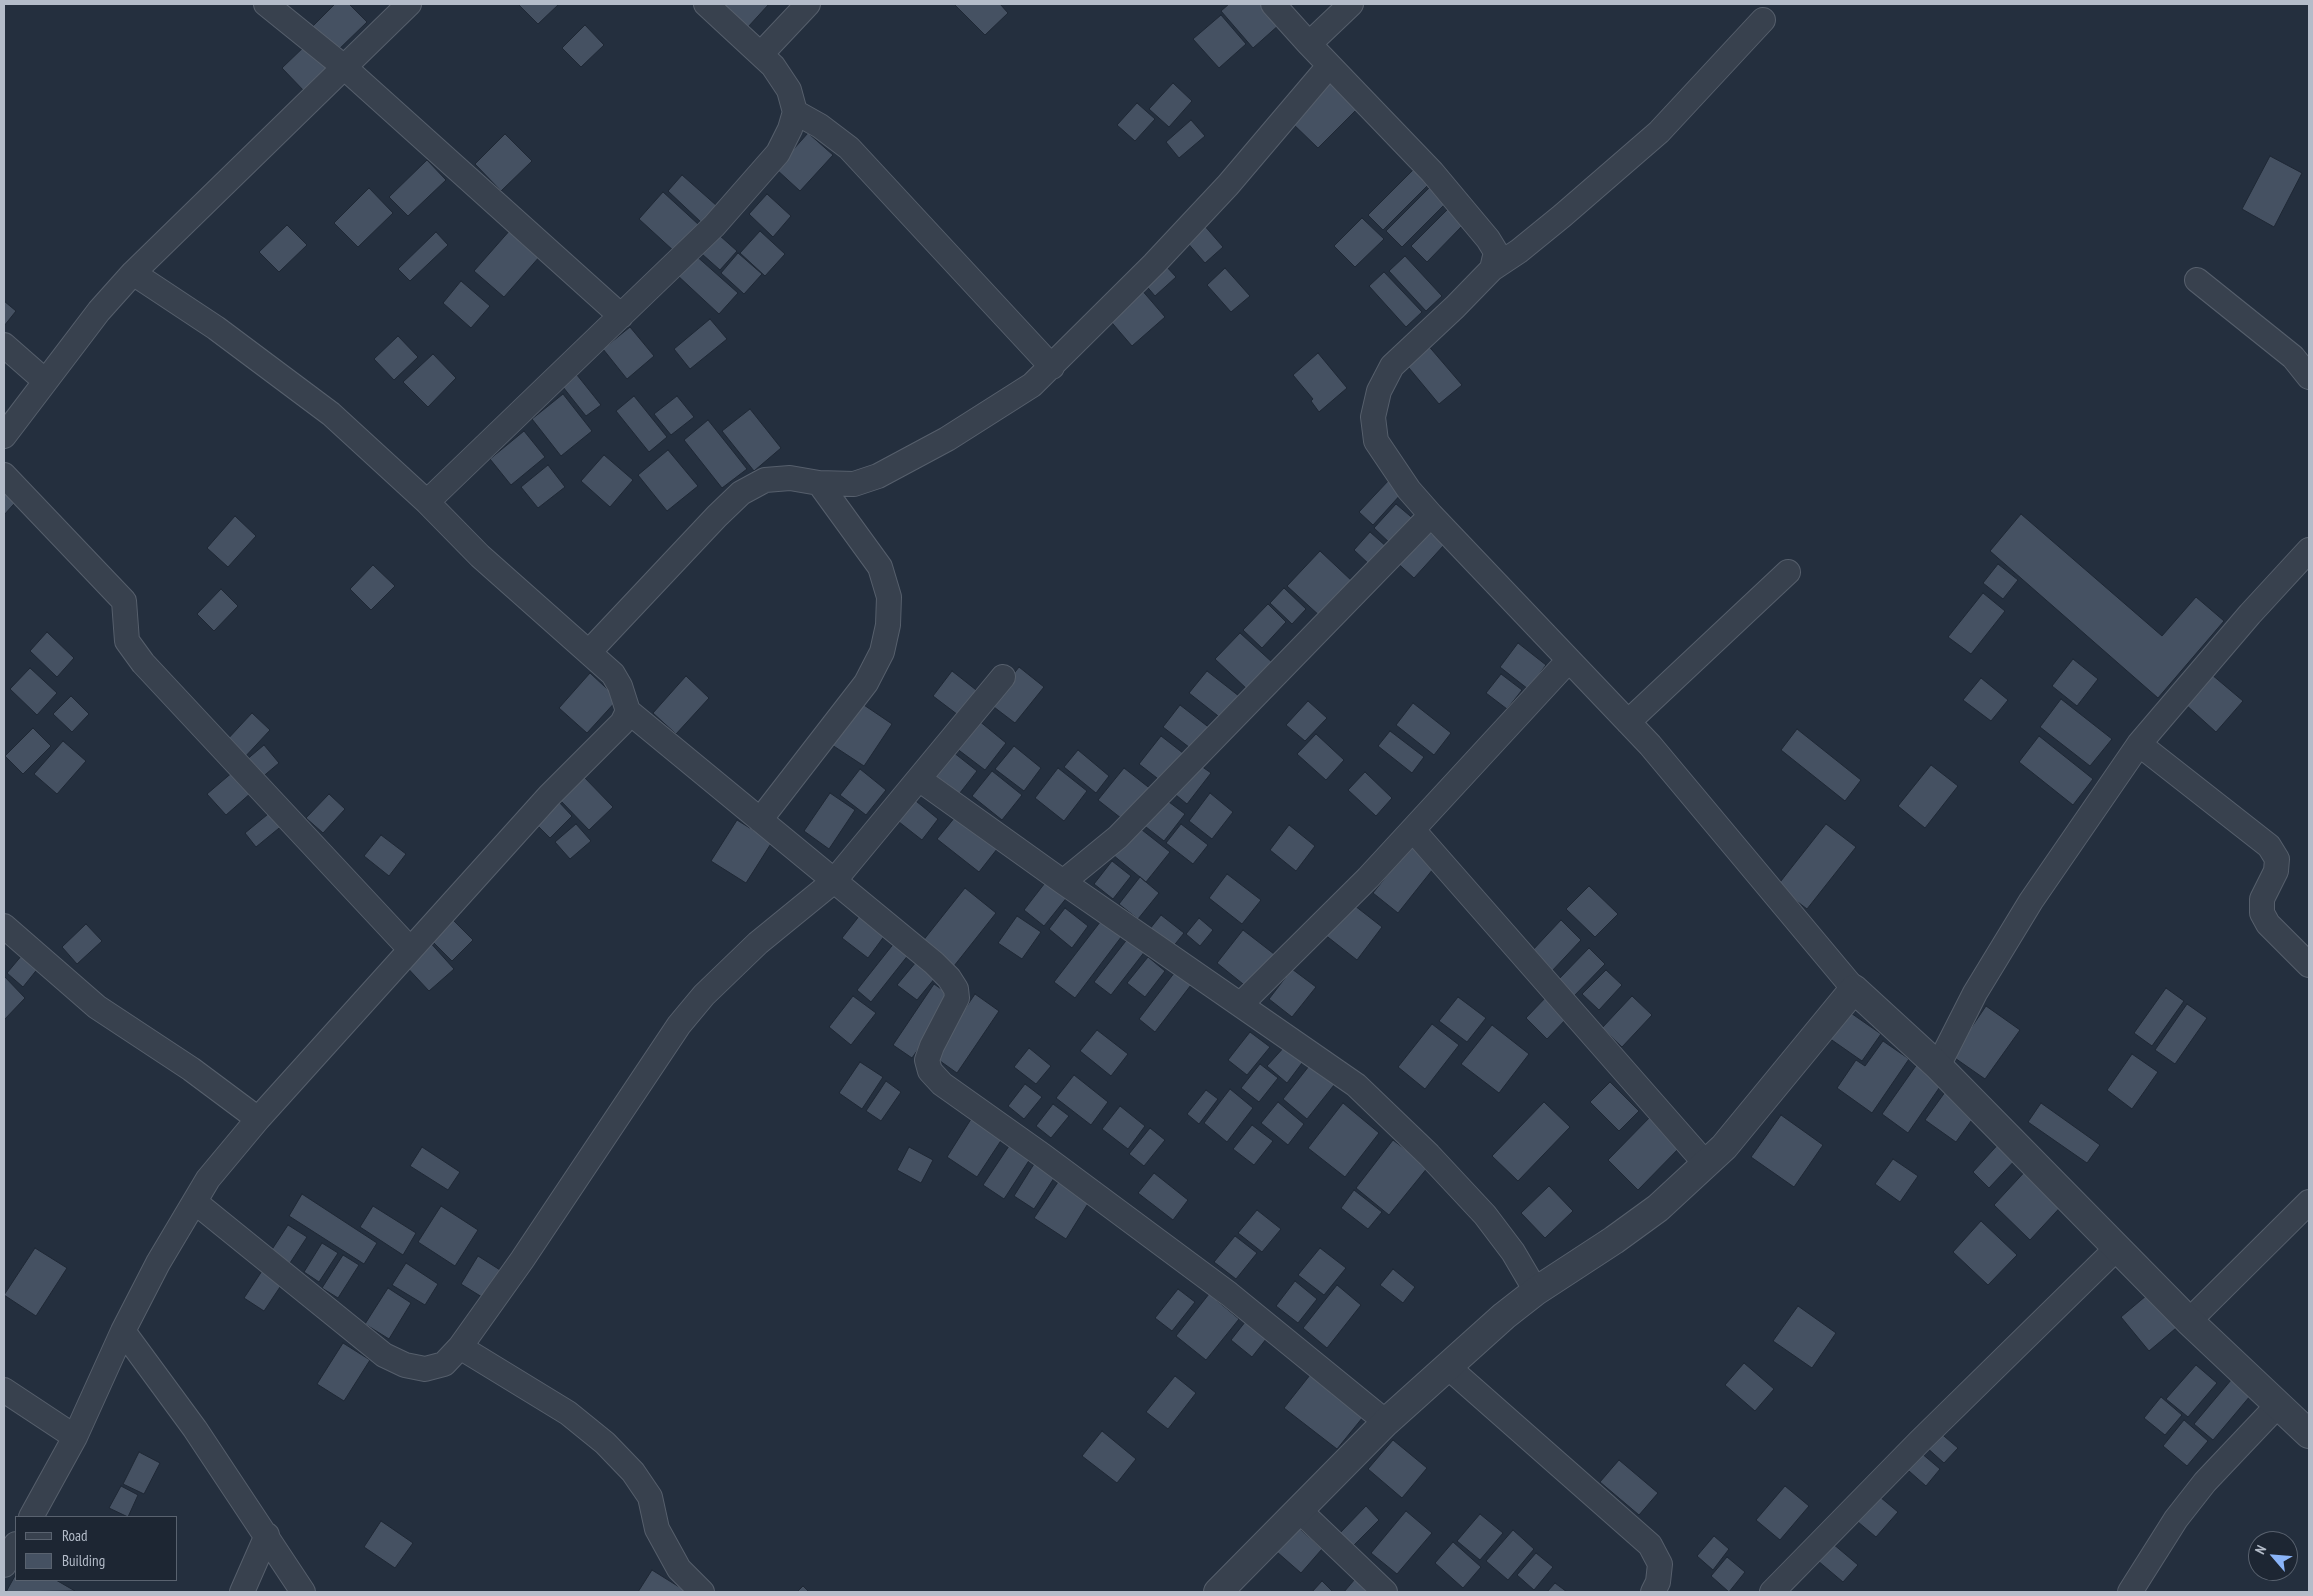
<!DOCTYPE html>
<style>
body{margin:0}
#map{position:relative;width:2313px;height:1596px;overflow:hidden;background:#242f3e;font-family:"PT Sans Narrow",sans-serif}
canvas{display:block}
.frame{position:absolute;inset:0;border:5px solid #b4bcc9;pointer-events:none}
.legend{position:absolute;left:15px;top:1516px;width:162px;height:65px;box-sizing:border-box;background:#1d2633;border:1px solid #59626f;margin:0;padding:6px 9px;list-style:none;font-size:15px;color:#b4bcc9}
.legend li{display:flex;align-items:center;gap:10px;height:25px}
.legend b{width:25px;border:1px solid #59626f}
.north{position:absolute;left:2248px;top:1531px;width:50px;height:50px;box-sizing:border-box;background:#1d2633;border:1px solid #59626f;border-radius:50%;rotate:297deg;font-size:14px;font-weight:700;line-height:20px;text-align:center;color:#b4bcc9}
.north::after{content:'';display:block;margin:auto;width:18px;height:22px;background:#8ab4f8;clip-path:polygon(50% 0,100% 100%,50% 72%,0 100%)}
</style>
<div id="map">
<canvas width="2313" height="1596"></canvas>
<div class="frame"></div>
<ul class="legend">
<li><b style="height:6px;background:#38414e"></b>Road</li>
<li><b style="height:14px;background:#455162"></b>Building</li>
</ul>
<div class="north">N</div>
</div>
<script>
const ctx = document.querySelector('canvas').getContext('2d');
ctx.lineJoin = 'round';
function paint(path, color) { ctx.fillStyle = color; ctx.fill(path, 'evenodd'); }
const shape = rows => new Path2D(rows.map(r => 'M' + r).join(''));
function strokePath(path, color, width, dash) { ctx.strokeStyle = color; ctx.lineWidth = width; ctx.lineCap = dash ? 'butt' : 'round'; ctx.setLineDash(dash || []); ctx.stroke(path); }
const building = shape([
 [335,4,349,4,367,22,335,53,311,28,335,4],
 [518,4,559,4,538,24,518,4],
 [722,4,769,4,748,27,722,4],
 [954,4,1000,4,1008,13,985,35,954,4],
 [1229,4,1262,4,1280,24,1253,48,1221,11,1229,4],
 [1221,15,1246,44,1219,68,1193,39,1221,15],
 [585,25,604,45,581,67,562,48,585,25],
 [308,43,331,67,305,92,282,68,308,43],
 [1329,81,1357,109,1318,148,1290,121,1329,81],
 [1173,83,1192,101,1169,127,1149,109,1173,83],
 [1137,103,1155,119,1135,141,1117,125,1137,103],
 [1191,120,1205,136,1179,158,1166,142,1191,120],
 [808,133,833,155,800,191,776,169,808,133],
 [505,134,532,161,501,191,475,164,505,134],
 [2270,156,2302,173,2274,227,2242,209,2270,156],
 [427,160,446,180,408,216,389,197,427,160],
 [1413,170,1428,185,1383,230,1368,215,1413,170],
 [682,175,717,206,702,223,668,191,682,175],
 [1430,187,1446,203,1402,247,1386,231,1430,187],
 [369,188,393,213,358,247,334,223,369,188],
 [663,192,699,225,675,252,639,219,663,192],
 [767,194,791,216,773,237,749,214,767,194],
 [1448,209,1463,225,1427,262,1411,246,1448,209],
 [1362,218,1384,239,1355,267,1334,246,1362,218],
 [1203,224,1223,247,1205,263,1185,240,1203,224],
 [287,225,307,245,279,272,259,252,287,225],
 [511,229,541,255,504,297,474,271,511,229],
 [760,231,785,254,765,276,740,253,760,231],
 [436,232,448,245,410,281,398,269,436,232],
 [719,235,737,251,720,270,702,254,719,235],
 [738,253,762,274,744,294,721,273,738,253],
 [694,254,738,293,719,314,676,274,694,254],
 [1405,256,1442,296,1426,311,1389,271,1405,256],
 [1165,265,1176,277,1155,296,1144,283,1165,265],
 [1225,268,1250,296,1231,312,1207,285,1225,268],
 [1384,272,1422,312,1406,327,1369,286,1384,272],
 [461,281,490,306,471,328,443,303,461,281],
 [1140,288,1165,317,1132,346,1107,317,1140,288],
 [4,301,16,311,4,326,4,301],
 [710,319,727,339,690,369,674,349,710,319],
 [630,327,654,356,627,379,603,349,630,327],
 [398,336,418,357,394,380,374,359,398,336],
 [1426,343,1462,385,1439,404,1404,362,1426,343],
 [1318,353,1347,388,1319,412,1311,401,1313,399,1293,375,1318,353],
 [433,354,456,378,428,407,403,382,433,354],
 [577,375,601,405,586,416,563,387,577,375],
 [563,394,592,431,561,456,532,419,563,394],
 [634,396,667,437,649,452,616,411,634,396],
 [677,396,694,417,671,435,654,414,677,396],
 [750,409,781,448,754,471,722,431,750,409],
 [708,420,747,469,722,488,684,440,708,420],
 [524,431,545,457,511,485,490,459,524,431],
 [668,450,698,486,667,511,638,475,668,450],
 [604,455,633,480,610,507,581,481,604,455],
 [548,465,565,487,538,508,521,487,548,465],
 [4,479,22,495,4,515,4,479],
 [1389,480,1402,493,1373,525,1359,512,1389,480],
 [1396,504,1416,521,1393,546,1374,528,1396,504],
 [2021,514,2162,636,2196,597,2224,621,2158,698,1990,551,2021,514],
 [235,516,256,536,228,567,207,548,235,516],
 [1423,526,1444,545,1414,578,1393,559,1423,526],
 [1370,532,1388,548,1371,566,1354,550,1370,532],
 [1320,551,1353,582,1321,617,1287,586,1320,551],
 [1998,564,2018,580,2003,599,1983,583,1998,564],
 [373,565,395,586,371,610,350,589,373,565],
 [1284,588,1306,609,1292,624,1270,603,1284,588],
 [221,589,238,606,214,631,197,614,221,589],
 [1983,593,2005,611,1971,654,1948,637,1983,593],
 [1268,604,1286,622,1262,648,1243,630,1268,604],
 [47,632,74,658,57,677,30,651,47,632],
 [1240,633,1273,663,1248,690,1215,659,1240,633],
 [1518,643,1546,665,1528,689,1500,667,1518,643],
 [2073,659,2098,679,2077,706,2052,686,2073,659],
 [1019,667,1044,687,1015,723,990,704,1019,667],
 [30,668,57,693,37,715,10,689,30,668],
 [952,671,985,697,966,721,933,696,952,671],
 [1207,671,1244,700,1227,723,1189,693,1207,671],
 [590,673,618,699,587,733,559,708,590,673],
 [1501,674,1522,690,1507,709,1486,693,1501,674],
 [2211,674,2243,701,2216,732,2185,704,2211,674],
 [686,676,709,698,676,734,653,713,686,676],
 [1981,678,2008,700,1991,721,1963,700,1981,678],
 [71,696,89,714,72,732,53,714,71,696],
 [2061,699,2112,739,2090,766,2040,727,2061,699],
 [858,701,892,724,864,766,829,743,858,701],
 [1308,701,1327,718,1305,741,1286,725,1308,701],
 [1413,703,1451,733,1434,755,1396,725,1413,703],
 [1180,705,1211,729,1194,751,1163,727,1180,705],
 [252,713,270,730,243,759,225,742,252,713],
 [978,720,1006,743,985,770,956,748,978,720],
 [33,728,51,746,23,774,5,756,33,728],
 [1797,729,1861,780,1845,801,1781,750,1797,729],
 [1390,731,1424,757,1412,773,1378,746,1390,731],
 [1316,734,1344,760,1326,780,1297,754,1316,734],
 [1161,736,1188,757,1166,785,1139,764,1161,736],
 [2039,736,2093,779,2073,805,2019,762,2039,736],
 [63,741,86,761,57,794,34,774,63,741],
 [264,745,279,763,260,779,245,761,264,745],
 [1014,746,1041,768,1024,791,995,769,1014,746],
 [1078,750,1109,776,1096,793,1064,767,1078,750],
 [953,752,977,771,956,798,932,779,953,752],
 [1194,761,1211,773,1187,804,1171,791,1194,761],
 [1931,765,1958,786,1925,828,1898,806,1931,765],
 [1058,768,1087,791,1064,821,1035,798,1058,768],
 [1124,768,1152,790,1126,822,1098,800,1124,768],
 [860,769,886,790,866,815,840,795,860,769],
 [234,771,252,792,226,815,207,794,234,771],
 [992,771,1022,795,1002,820,972,796,992,771],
 [1365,772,1392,798,1376,816,1348,790,1365,772],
 [584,777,613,807,589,830,560,800,584,777],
 [830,793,855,810,829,849,804,831,830,793],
 [1210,793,1233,812,1212,839,1189,821,1210,793],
 [329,794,345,809,323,833,306,818,329,794],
 [1161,796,1185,814,1164,841,1137,820,1161,796],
 [911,797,938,819,922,840,894,818,911,797],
 [558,801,572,816,550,838,535,823,558,801],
 [273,810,284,824,256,847,245,833,273,810],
 [960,811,1001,844,979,872,937,839,960,811],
 [737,820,772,842,746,883,711,861,737,820],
 [576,824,591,841,570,859,555,842,576,824],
 [1181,824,1208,845,1193,864,1166,843,1181,824],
 [1826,824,1856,847,1807,909,1777,886,1826,824],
 [1289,825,1315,846,1296,871,1270,850,1289,825],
 [1137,826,1170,852,1146,882,1113,855,1137,826],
 [381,835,406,854,389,876,364,856,381,835],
 [1412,844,1437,864,1398,913,1373,893,1412,844],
 [1112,861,1131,876,1113,899,1094,884,1112,861],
 [1227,874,1261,900,1242,924,1209,898,1227,874],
 [1140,877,1159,893,1138,919,1119,904,1140,877],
 [1048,879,1068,896,1044,926,1024,910,1048,879],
 [1589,886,1618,914,1595,937,1566,909,1589,886],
 [965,888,996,913,954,966,922,942,965,888],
 [1350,902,1382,927,1357,960,1324,934,1350,902],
 [1065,908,1088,926,1072,948,1049,929,1065,908],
 [447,914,473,940,452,961,426,935,447,914],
 [860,915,885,935,868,958,842,938,860,915],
 [1161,915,1184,933,1172,948,1149,930,1161,915],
 [1017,916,1041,932,1022,959,998,943,1017,916],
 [1104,917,1125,932,1075,998,1054,982,1104,917],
 [1199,918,1213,930,1200,946,1186,934,1199,918],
 [1561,920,1581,940,1551,972,1531,952,1561,920],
 [86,924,102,941,77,964,62,947,86,924],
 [1243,930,1274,954,1248,988,1217,963,1243,930],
 [1132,933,1149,946,1111,995,1094,982,1132,933],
 [427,939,454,969,429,991,402,962,427,939],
 [895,942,909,954,871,1002,857,990,895,942],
 [28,948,43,962,23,987,7,973,28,948],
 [1589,948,1605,964,1574,996,1558,980,1589,948],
 [1148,957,1165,971,1145,997,1127,983,1148,957],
 [916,962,935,978,917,1000,897,985,916,962],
 [1178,968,1194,981,1155,1032,1139,1019,1178,968],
 [1292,969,1316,987,1292,1017,1269,999,1292,969],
 [1606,970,1622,985,1599,1010,1582,994,1606,970],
 [4,976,25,998,4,1020,4,976],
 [934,984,954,998,912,1058,893,1045,934,984],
 [2166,988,2184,1001,2152,1046,2134,1033,2166,988],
 [975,994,999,1011,957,1073,933,1056,975,994],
 [1548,995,1569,1016,1547,1039,1526,1018,1548,995],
 [853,996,876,1013,851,1045,829,1027,853,996],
 [1632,996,1652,1015,1622,1047,1602,1028,1632,996],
 [1458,997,1486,1018,1467,1042,1439,1021,1458,997],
 [2187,1004,2207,1018,2175,1064,2155,1050,2187,1004],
 [1986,1006,2020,1030,1985,1079,1952,1056,1986,1006],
 [1848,1011,1881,1034,1862,1061,1829,1038,1848,1011],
 [1432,1024,1459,1045,1425,1089,1398,1067,1432,1024],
 [1492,1025,1529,1054,1499,1093,1461,1064,1492,1025],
 [1097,1030,1128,1054,1111,1076,1080,1051,1097,1030],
 [1250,1032,1270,1047,1247,1075,1228,1060,1250,1032],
 [1883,1041,1909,1059,1872,1113,1837,1088,1856,1060,1865,1066,1883,1041],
 [1286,1045,1305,1059,1287,1083,1267,1066,1286,1045],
 [1029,1048,1051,1066,1036,1084,1014,1067,1029,1048],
 [2132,1054,2158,1072,2132,1109,2107,1090,2132,1054],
 [1920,1060,1946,1078,1908,1133,1882,1114,1920,1060],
 [1313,1061,1338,1080,1307,1119,1283,1099,1313,1061],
 [860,1062,883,1077,862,1109,839,1093,860,1062],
 [1260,1064,1278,1078,1259,1102,1241,1088,1260,1064],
 [1074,1075,1108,1102,1091,1125,1056,1098,1074,1075],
 [886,1081,901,1092,881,1121,866,1111,886,1081],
 [1610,1082,1639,1111,1619,1131,1590,1102,1610,1082],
 [1025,1084,1042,1097,1024,1119,1008,1106,1025,1084],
 [1948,1088,1979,1110,1956,1142,1925,1120,1948,1088],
 [1230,1089,1253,1108,1227,1142,1204,1123,1230,1089],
 [1206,1090,1218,1099,1199,1124,1187,1114,1206,1090],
 [1278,1102,1304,1124,1288,1145,1261,1123,1278,1102],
 [1544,1102,1570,1127,1518,1181,1492,1156,1544,1102],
 [1343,1103,1379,1133,1345,1177,1308,1148,1343,1103],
 [2041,1103,2100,1145,2087,1163,2028,1122,2041,1103],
 [1053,1104,1069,1116,1051,1138,1036,1126,1053,1104],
 [1120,1106,1145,1126,1128,1149,1102,1129,1120,1106],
 [1652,1115,1683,1144,1638,1190,1608,1160,1652,1115],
 [1781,1115,1823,1145,1794,1187,1751,1157,1781,1115],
 [973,1116,1004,1136,977,1177,947,1157,973,1116],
 [1252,1125,1273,1141,1254,1165,1233,1149,1252,1125],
 [1150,1128,1165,1140,1144,1166,1129,1154,1150,1128],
 [1393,1140,1428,1167,1389,1215,1356,1188,1393,1140],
 [2002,1140,2019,1156,1989,1188,1973,1172,2002,1140],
 [1009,1146,1030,1159,1004,1199,983,1185,1009,1146],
 [422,1147,460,1172,448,1190,410,1166,422,1147],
 [909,1147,933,1160,921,1183,897,1170,909,1147],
 [1893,1159,1918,1176,1900,1202,1875,1184,1893,1159],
 [1034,1164,1054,1178,1034,1209,1014,1196,1034,1164],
 [2030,1166,2067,1200,2030,1240,1994,1205,2030,1166],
 [1154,1173,1188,1200,1173,1220,1138,1193,1154,1173],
 [1058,1182,1089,1202,1066,1239,1034,1218,1058,1182],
 [1549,1186,1573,1211,1545,1238,1521,1213,1549,1186],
 [1354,1190,1382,1212,1368,1229,1341,1208,1354,1190],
 [302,1194,377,1243,364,1264,289,1216,302,1194],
 [373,1206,416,1233,403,1255,360,1227,373,1206],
 [441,1206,478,1230,455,1266,418,1242,441,1206],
 [1257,1210,1281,1229,1262,1252,1238,1233,1257,1210],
 [1981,1221,2017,1255,1988,1285,1953,1252,1981,1221],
 [288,1225,307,1237,290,1263,271,1251,288,1225],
 [1235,1236,1257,1253,1236,1279,1214,1262,1235,1236],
 [322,1243,338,1253,319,1282,304,1272,322,1243],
 [35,1248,67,1268,36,1316,4,1295,35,1248],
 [1320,1248,1346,1268,1324,1295,1298,1275,1320,1248],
 [343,1255,359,1265,338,1298,322,1288,343,1255],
 [478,1256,508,1275,490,1302,461,1284,478,1256],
 [406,1263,438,1284,425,1305,392,1285,406,1263],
 [1393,1269,1415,1287,1403,1303,1380,1285,1393,1269],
 [262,1271,282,1284,264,1311,244,1298,262,1271],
 [1295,1281,1317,1299,1298,1323,1276,1306,1295,1281],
 [1337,1285,1361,1305,1327,1348,1303,1328,1337,1285],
 [388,1288,411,1303,389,1339,365,1324,388,1288],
 [1178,1289,1195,1302,1172,1331,1155,1318,1178,1289],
 [2153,1290,2182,1323,2149,1351,2121,1317,2153,1290],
 [1209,1294,1239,1319,1206,1360,1176,1336,1209,1294],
 [1798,1306,1836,1333,1812,1368,1773,1341,1798,1306],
 [1249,1317,1270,1334,1252,1357,1231,1340,1249,1317],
 [343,1343,370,1360,344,1401,317,1384,343,1343],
 [1744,1363,1774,1389,1755,1411,1725,1385,1744,1363],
 [2196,1365,2217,1383,2188,1417,2166,1399,2196,1365],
 [2237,1373,2256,1389,2213,1440,2194,1424,2237,1373],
 [1310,1375,1363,1417,1337,1449,1284,1408,1310,1375],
 [1175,1376,1196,1393,1168,1429,1146,1412,1175,1376],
 [2161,1397,2182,1415,2165,1435,2144,1418,2161,1397],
 [2184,1420,2208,1441,2187,1466,2163,1446,2184,1420],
 [1102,1431,1136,1459,1117,1483,1082,1456,1102,1431],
 [1938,1431,1958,1448,1944,1463,1925,1446,1938,1431],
 [1393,1440,1427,1468,1402,1498,1368,1469,1393,1440],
 [1914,1447,1940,1469,1926,1486,1901,1464,1914,1447],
 [139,1452,160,1463,144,1494,123,1484,139,1452],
 [1619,1460,1658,1493,1639,1515,1600,1482,1619,1460],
 [121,1486,138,1495,128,1517,109,1508,121,1486],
 [1785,1486,1809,1506,1780,1540,1756,1520,1785,1486],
 [1874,1492,1898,1512,1876,1537,1852,1517,1874,1492],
 [1366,1506,1379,1520,1353,1546,1340,1533,1366,1506],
 [1406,1511,1432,1533,1397,1574,1371,1553,1406,1511],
 [1480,1514,1503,1533,1480,1560,1457,1541,1480,1514],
 [381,1521,413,1543,395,1568,364,1547,381,1521],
 [1299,1528,1322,1549,1301,1573,1277,1552,1299,1528],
 [1513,1530,1534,1549,1508,1580,1486,1561,1513,1530],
 [1714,1536,1729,1549,1713,1570,1697,1556,1714,1536],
 [1826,1538,1858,1565,1843,1582,1811,1555,1826,1538],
 [1453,1542,1481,1567,1463,1588,1435,1563,1453,1542],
 [1536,1553,1553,1567,1534,1590,1517,1575,1536,1553],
 [1727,1557,1745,1572,1729,1592,1711,1576,1727,1557],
 [652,1570,684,1590,682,1592,638,1592,652,1570],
 [1360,1573,1381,1592,1344,1592,1360,1573],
 [16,1574,16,1580,56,1580,75,1591,6,1592,16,1574],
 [1322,1581,1333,1592,1312,1592,1322,1581],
 [1555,1583,1567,1592,1547,1592,1555,1583],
 [803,1586,809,1592,797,1592,803,1586]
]);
paint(building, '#455162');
strokePath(building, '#1f2835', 1);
const minor = shape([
 [266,4,344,67,621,316],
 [1273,4,1309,44,1432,172,1488,239,1496,252,1492,269,1455,307,1392,366,1379,391,1373,417,1376,441,1409,490,1431,515,1650,745,1854,989],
 [1309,44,1351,4],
 [761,54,808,4],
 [795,112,820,126,849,148,1052,367],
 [1492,269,1519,251,1562,216,1659,132,1763,20],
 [2197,280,2293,357,2309,377],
 [4,345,45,381],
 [4,436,99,311,133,273,409,4],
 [4,475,124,601,127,641,143,663,410,949],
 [427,502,714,226,778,153,790,129,795,112,789,90,773,66,706,4],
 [589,652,717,516,741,493,765,480,790,478,819,483,854,484,878,476,947,439,1032,385,1154,264,1228,185,1329,66],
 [628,711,934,963,949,978,956,989,957,998,932,1046,927,1060,930,1071,942,1084,1042,1155,1229,1294,1386,1422],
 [1628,722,1788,572],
 [2139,744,2269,846,2277,859,2276,871,2262,899,2262,913,2268,924,2309,965],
 [919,779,1063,882,1356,1085,1429,1155,1485,1215,1513,1252,1536,1291],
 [760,820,866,683,882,652,888,625,889,597,880,567,819,483],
 [1413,830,1706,1164],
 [1063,882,1118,837,1431,515],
 [4,926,97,1007,191,1069,258,1119],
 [1241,1004,1368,878,1569,660],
 [1938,1066,1975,993,2031,901,2139,744,2250,614,2309,550],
 [195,1202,384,1355,405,1365,425,1369,444,1364,460,1347,522,1260,679,1025,704,995,758,943,834,881,1003,677],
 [2189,1321,2309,1202],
 [123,1331,195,1429,303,1592],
 [460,1347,568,1413,605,1443,633,1472,650,1497,657,1529,679,1569,702,1592],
 [1448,1367,1650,1545,1660,1564,1658,1582,1653,1592],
 [4,1390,75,1437],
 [1299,1510,1385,1592],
 [31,1517,75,1437,123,1331,158,1263,208,1179,258,1119,549,796,622,723,628,711,620,686,613,674,480,556,427,502,331,414,216,328,133,273],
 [4,1565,16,1544],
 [242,1592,267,1535],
 [1772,1592,1919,1442,2118,1247],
 [2130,1592,2176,1519,2205,1482,2278,1405]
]);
const tertiary = shape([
 [1218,1592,1386,1422,1504,1316,1536,1291,1614,1240,1658,1208,1724,1147,1854,989,1938,1066,2189,1321,2309,1434]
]);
strokePath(minor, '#565f6c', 26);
strokePath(tertiary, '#565f6c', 30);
strokePath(minor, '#38414e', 24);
strokePath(tertiary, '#38414e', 28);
</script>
